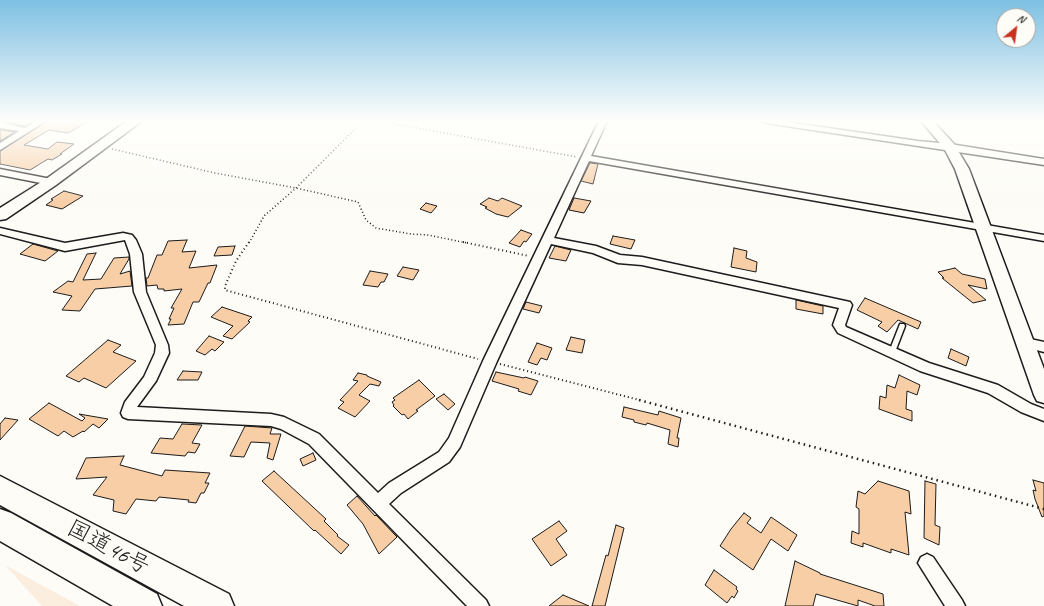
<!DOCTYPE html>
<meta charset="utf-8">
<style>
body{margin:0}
#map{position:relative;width:1044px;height:606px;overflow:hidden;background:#fdfcf7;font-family:Caveat,sans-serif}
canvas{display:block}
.north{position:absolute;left:996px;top:8px;width:40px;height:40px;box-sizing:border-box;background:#fdfcf7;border:1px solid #a3a29f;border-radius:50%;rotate:29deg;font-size:11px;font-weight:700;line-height:16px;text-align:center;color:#1c1c1c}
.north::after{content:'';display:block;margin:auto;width:14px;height:18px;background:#c8321e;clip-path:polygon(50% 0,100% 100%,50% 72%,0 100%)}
</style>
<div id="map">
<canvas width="1044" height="606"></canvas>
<div class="north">N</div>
</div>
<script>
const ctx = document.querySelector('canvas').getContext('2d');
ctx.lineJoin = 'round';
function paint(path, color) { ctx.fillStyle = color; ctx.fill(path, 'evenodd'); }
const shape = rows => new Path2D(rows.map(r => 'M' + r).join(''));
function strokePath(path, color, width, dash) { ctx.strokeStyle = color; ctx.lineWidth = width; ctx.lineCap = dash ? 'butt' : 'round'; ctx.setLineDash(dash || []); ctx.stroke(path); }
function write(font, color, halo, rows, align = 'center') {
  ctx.font = font + ' Caveat,"Klee One",sans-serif'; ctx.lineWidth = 3; ctx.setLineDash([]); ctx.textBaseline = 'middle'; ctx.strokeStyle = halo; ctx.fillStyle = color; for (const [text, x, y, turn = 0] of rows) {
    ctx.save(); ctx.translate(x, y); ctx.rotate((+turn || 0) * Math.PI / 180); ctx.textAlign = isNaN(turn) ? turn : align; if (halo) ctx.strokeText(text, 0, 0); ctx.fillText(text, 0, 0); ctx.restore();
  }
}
paint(shape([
 [5,565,80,606,42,606]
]), '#fbeedf');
const building = shape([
 [1,121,35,121,25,126,1,121],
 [47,121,89,121,68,133,49,130,24,145,48,149,57,142,74,144,60,154,62,154,52,160,48,159,30,170,0,164,0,151,47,121],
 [0,130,15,132,0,141,0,130],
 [590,163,598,164,593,184,581,181,590,163],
 [64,191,83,196,62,209,46,205,53,200,51,199,64,191],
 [489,198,498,201,502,198,522,206,508,217,496,214,485,208,487,207,480,204,489,198],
 [574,198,591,201,584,213,569,210,574,198],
 [426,203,437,206,431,213,420,209,426,203],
 [521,230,532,234,526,242,524,241,520,247,509,243,521,230],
 [613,236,635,240,631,249,610,244,613,236],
 [187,240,182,252,196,251,189,268,217,265,210,283,208,283,199,302,193,302,184,324,168,325,171,319,169,319,174,308,171,308,182,289,164,291,164,289,158,289,157,285,147,286,146,278,148,278,157,255,162,255,168,241,187,240],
 [33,244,58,251,45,261,20,254,33,244],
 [235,246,232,255,214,256,218,247,235,246],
 [555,246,571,250,566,261,549,258,555,246],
 [734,248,747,251,746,258,757,262,756,272,731,267,734,248],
 [96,253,83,280,101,279,114,258,129,257,129,259,120,274,130,271,132,286,95,289,80,311,62,310,72,296,53,292,68,281,73,282,87,254,96,253],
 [403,267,419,270,413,280,397,276,403,267],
 [955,268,962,274,985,279,987,289,968,285,986,300,973,303,942,278,944,278,938,272,955,268],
 [370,271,388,274,384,282,381,282,378,287,363,285,370,271],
 [865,298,921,322,918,329,898,320,887,332,878,326,882,322,857,310,865,298],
 [796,300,823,306,823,314,796,309,796,300],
 [526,302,542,306,539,313,523,309,526,302],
 [222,307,252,317,248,321,250,322,232,339,223,336,233,326,211,317,222,307],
 [209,336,224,342,215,351,212,349,205,355,196,351,209,336],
 [571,337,585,340,582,353,566,350,571,337],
 [108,340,121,345,113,352,136,361,106,388,84,378,79,382,66,376,108,340],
 [537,343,552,348,547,360,541,358,537,365,528,362,537,343],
 [951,349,969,357,966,366,948,358,951,349],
 [183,371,202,372,198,380,177,380,183,371],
 [496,372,524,378,525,377,538,381,531,395,518,391,519,389,492,381,496,372],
 [358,373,367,375,367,376,381,382,379,386,370,384,359,395,370,401,355,417,338,408,344,402,340,400,358,381,353,380,358,373],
 [899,375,920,385,917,395,907,391,906,409,912,411,912,421,879,409,880,396,886,398,887,385,895,388,899,375],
 [419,380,435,396,416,410,418,411,408,419,404,414,402,415,393,406,394,405,392,402,395,400,393,398,419,380],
 [444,394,455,404,448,410,436,399,444,394],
 [49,403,82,421,85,418,79,414,108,419,99,428,93,424,84,432,83,431,73,437,64,431,58,436,29,419,49,403],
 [624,407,658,415,659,411,681,418,677,438,679,438,678,447,668,444,670,430,647,423,646,425,634,422,634,420,622,417,624,407],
 [5,418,18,420,0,440,0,424,5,418],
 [182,424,202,425,192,443,200,444,195,453,188,452,185,456,151,453,160,438,173,439,182,424],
 [245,426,272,428,270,434,281,434,273,460,267,458,270,443,251,442,244,457,230,456,245,426],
 [313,453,316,460,303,466,300,459,313,453],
 [124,456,120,465,162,476,165,470,210,473,205,483,209,483,204,493,201,493,196,503,188,502,189,500,159,497,156,501,136,499,126,514,113,511,114,500,93,495,107,477,76,479,86,458,124,456],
 [274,471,326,519,324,521,338,535,337,536,349,545,341,554,315,530,314,531,262,481,274,471],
 [1033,480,1044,483,1044,516,1042,517,1035,499,1033,490,1036,491,1033,480],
 [878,481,909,491,911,514,905,512,909,555,891,549,891,553,863,543,863,547,851,543,852,531,859,534,859,509,856,507,858,491,865,494,878,481],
 [925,481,936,484,935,525,940,527,939,545,924,538,925,481],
 [357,496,375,516,376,515,397,537,379,554,363,524,347,505,357,496],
 [744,513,751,518,747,523,761,533,771,517,797,535,788,551,771,539,753,570,720,546,731,529,744,513],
 [559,521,567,531,556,539,567,555,551,566,532,539,559,521],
 [616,525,624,528,605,606,592,606,606,555,608,556,616,525],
 [795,561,820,573,820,574,883,594,884,606,875,606,858,600,858,606,816,594,813,606,785,606,795,561],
 [714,570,737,587,736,589,738,591,734,598,732,596,727,603,705,585,714,570],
 [563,595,589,606,549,606,563,595]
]);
paint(building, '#f7cea6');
strokePath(building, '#1c1c1c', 1);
const lane = shape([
 [900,324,904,324,905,326,895,352,894,354,892,355,890,354,889,352,900,324]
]);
const street = shape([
 [37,121,46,121,0,150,0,143,19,131,0,128,0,122,25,128,37,121],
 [599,121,607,121,591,156,1044,235,1044,241,589,161,554,238,596,246,620,255,642,257,850,302,852,305,845,325,846,327,929,363,998,385,1031,404,1044,409,1044,421,1021,412,988,393,920,371,838,333,833,325,839,308,642,265,618,263,593,253,551,244,497,361,460,447,449,462,401,493,389,504,486,600,489,606,467,606,309,444,281,429,271,426,128,419,123,417,121,413,125,402,144,377,155,353,156,345,134,292,130,254,125,240,65,251,0,234,0,228,65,243,123,233,132,235,136,240,142,254,146,292,168,345,169,353,156,381,137,407,271,414,284,417,319,434,378,493,389,483,439,452,449,438,483,361,599,121],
 [762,121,780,121,918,141,950,144,1044,159,1044,165,766,123,762,121],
 [0,169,51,179,56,182,51,185,0,175,0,169],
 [1026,338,1044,342,1044,352,1021,346,1020,343,1021,340,1026,338],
 [927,554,933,557,962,600,965,606,945,606,918,563,921,557,927,554]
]);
const secondary = shape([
 [921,121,933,121,954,144,969,169,1044,369,1044,403,1037,401,1034,395,955,169,944,148,921,121]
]);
const primary = shape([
 [127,121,142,121,56,185,6,219,0,220,0,208,46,179,127,121]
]);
const highway = shape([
 [0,476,229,594,234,606,184,606,0,505,0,476],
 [0,509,11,513,157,594,162,606,113,606,0,541,0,509]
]);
strokePath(lane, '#1c1c1c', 3);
strokePath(street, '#1c1c1c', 3);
strokePath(secondary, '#1c1c1c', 3);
strokePath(primary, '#1c1c1c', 3);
strokePath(highway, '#1c1c1c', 3);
strokePath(shape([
 [378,121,577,157],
 [112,149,215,173,296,188,358,202,366,220,376,228,411,234,428,235,467,243],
 [249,243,264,216,296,188,363,121]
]), '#1c1c1c', 1.5, [1, 2.5]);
strokePath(shape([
 [249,242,236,261,225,286,225,290,478,359],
 [463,242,529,256],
 [500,364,643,401]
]), '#1c1c1c', 2, [1, 3]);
strokePath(shape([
 [639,400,1044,509]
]), '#1c1c1c', 2.5, [1.5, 4]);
paint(lane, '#fdfcf7');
paint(street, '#fdfcf7');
paint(secondary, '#fdfcf7');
paint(primary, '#fdfcf7');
paint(highway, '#fdfcf7');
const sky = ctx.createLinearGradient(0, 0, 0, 205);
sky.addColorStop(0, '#7ec0e3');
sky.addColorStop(0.59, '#fefefb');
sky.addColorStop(1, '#fefefb00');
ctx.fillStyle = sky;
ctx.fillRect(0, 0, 1044, 205);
write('23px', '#1c1c1c', '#fdfcf7', [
 ["国道46号",108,548,28]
]);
</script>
